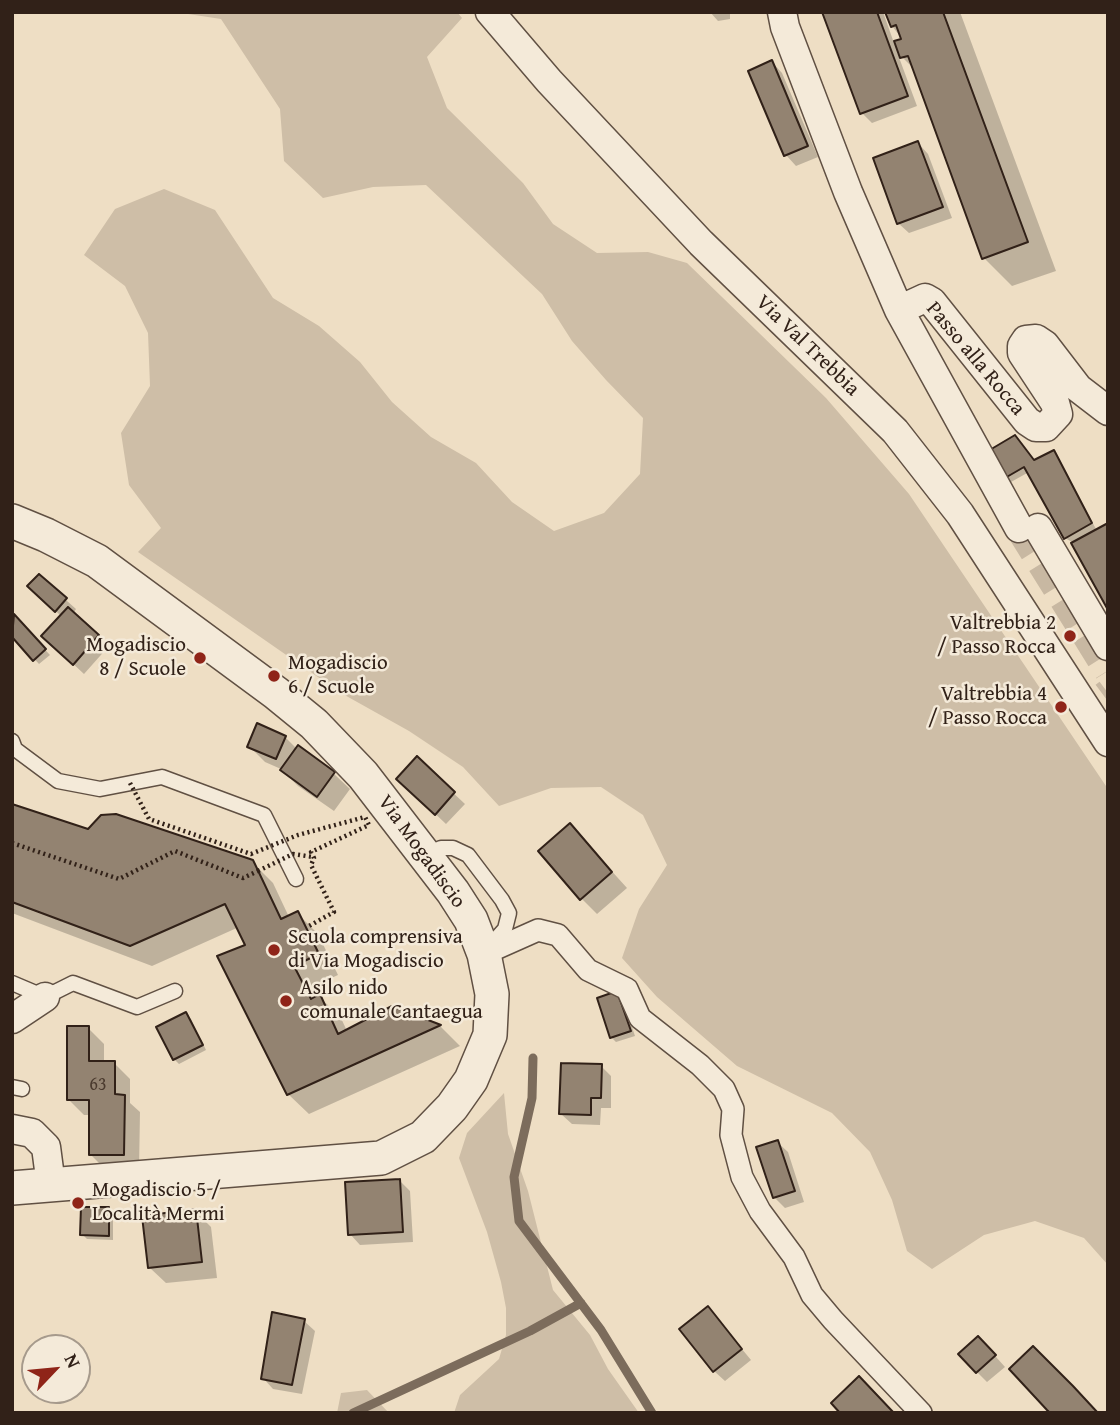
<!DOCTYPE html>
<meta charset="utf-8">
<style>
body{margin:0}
#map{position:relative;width:1120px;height:1425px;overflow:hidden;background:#eedec4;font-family:"Gentium Book Plus",serif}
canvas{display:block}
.frame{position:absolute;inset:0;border:14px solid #312118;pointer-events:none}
.north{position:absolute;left:21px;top:1334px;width:70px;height:70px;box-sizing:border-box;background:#f4ead9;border:2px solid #a69a8c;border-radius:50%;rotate:64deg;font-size:19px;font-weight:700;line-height:28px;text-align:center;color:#312118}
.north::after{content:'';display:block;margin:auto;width:24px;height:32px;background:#8f2418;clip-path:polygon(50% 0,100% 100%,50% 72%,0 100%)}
</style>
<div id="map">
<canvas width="1120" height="1425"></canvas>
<div class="frame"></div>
<div class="north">N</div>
</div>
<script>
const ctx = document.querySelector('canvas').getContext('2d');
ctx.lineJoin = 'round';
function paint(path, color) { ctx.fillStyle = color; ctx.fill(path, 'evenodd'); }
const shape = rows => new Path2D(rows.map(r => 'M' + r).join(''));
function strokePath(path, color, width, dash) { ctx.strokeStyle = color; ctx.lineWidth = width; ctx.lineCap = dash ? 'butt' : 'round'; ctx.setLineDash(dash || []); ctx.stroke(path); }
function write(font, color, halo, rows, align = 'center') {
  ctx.font = font + ' "Gentium Book Plus",serif'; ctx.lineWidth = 5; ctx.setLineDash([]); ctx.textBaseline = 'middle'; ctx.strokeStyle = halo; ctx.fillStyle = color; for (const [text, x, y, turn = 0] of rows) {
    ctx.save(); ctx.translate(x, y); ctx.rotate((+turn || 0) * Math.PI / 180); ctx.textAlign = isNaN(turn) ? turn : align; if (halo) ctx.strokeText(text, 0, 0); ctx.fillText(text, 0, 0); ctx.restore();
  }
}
paint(shape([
 [175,12,457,12,462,18,427,57,447,108,523,183,553,224,597,253,648,252,687,263,826,398,909,494,1108,789,1108,1265,1084,1238,1035,1221,984,1235,932,1269,907,1251,892,1200,870,1152,832,1113,737,1066,657,997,622,958,639,909,667,865,643,815,601,787,551,788,499,806,463,767,409,731,341,693,138,552,161,528,129,485,121,433,150,386,148,333,125,286,84,255,115,209,164,189,215,210,273,298,319,326,360,362,392,402,431,437,476,463,512,502,554,531,604,513,640,474,643,418,606,380,572,341,542,294,426,185,373,187,323,198,284,161,280,109,221,19],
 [504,1093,508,1134,528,1191,553,1290,590,1335,608,1369,639,1413,454,1413,460,1395,499,1359,506,1335,506,1308,501,1282,487,1232,459,1158,467,1133],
 [367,1390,389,1413,337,1413,341,1393]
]), '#cebea7');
paint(shape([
 [710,12,730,12,730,19,718,21],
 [824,12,883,12,894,43,903,40,892,26,887,12,960,12,1056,271,1012,286,984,258,915,70,897,52,917,106,872,123,862,113],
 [772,62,782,73,818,157,796,166,786,155,750,72],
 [918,143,928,154,952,218,909,233,898,223],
 [990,452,1035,461,1053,452,1058,457,1097,531,1108,606,1072,542,1065,538,1029,472,1011,482],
 [39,576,76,609,73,614,108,647,84,674,54,646,61,616,40,596],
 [14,617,50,655,39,664,12,635],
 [285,737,297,749,334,774,350,789,334,811,298,786,281,769,265,762,249,746],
 [417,759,465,804,446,824,409,789],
 [12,806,89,831,252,862,273,883,289,917,297,913,318,934,338,975,314,986,319,997,340,1016,347,1031,392,1008,440,1026,460,1046,309,1114,288,1094,248,946,239,927,152,966,12,913],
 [570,825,627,888,597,914,581,898],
 [617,993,622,998,635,1036,616,1042,611,1037],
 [186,1014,191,1019,206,1050,179,1064,174,1059],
 [88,1028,104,1044,104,1063,114,1063,130,1079,130,1103,140,1112,139,1170,106,1170,90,1154,91,1115,84,1115,68,1099],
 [601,1066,611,1076,611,1108,601,1108,600,1125,572,1124,561,1114],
 [777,1142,788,1152,804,1202,785,1208,774,1197],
 [400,1181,410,1191,413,1242,360,1245,350,1234],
 [108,1209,113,1214,113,1240,87,1239,82,1234],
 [195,1211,211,1227,217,1278,166,1283,150,1268],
 [708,1308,751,1360,725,1381,714,1371],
 [304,1321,315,1331,302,1394,273,1389,263,1378],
 [988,1348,1005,1367,987,1382,977,1372]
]), '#0003');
strokePath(shape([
 [533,1058,532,1098,514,1177,519,1221,601,1330,652,1413],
 [353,1413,530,1331,581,1303]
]), '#7c6c5c', 9);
const building = shape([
 [822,12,877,12,908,96,860,114,822,12],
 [885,12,943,12,1028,242,982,259,908,56,900,58,894,41,901,39,896,25,891,27,885,12],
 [772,60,808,146,784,156,748,71,772,60],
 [918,141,943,207,897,224,873,158,918,141],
 [1015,435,1034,460,1054,450,1092,523,1064,539,1024,467,1005,478,988,451,1015,435],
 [1108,523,1108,610,1071,543,1108,523],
 [39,574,67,598,55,612,27,586,39,574],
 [68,607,99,635,73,665,41,636,68,607],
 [14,614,46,649,33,661,12,637,14,614],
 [257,723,286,736,276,759,247,747,257,723],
 [298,745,335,772,317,797,280,770,298,745],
 [417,756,455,792,435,815,396,779,417,756],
 [12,804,88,829,101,815,116,814,253,860,281,919,298,911,319,954,294,966,311,999,320,994,338,1034,392,1006,441,1025,287,1095,217,956,245,945,225,904,130,946,12,902,12,804],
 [570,823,612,872,580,900,538,851,570,823],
 [617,991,631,1031,610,1038,597,998,617,991],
 [186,1012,203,1045,173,1060,156,1027,186,1012],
 [67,1026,89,1026,89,1061,115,1061,115,1094,125,1095,124,1155,89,1155,89,1100,67,1100,67,1026],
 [561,1063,602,1064,601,1098,591,1098,591,1115,559,1114,561,1063],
 [778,1140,795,1191,773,1198,756,1147,778,1140],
 [400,1179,403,1232,348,1235,345,1182,400,1179],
 [81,1207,109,1207,109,1236,80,1235,81,1207],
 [196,1209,202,1262,148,1268,142,1216,196,1209],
 [708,1306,742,1349,713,1372,679,1329,708,1306],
 [272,1312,305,1319,292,1385,261,1379,272,1312],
 [978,1336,996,1355,976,1373,958,1354,978,1336],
 [1033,1346,1073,1386,1098,1413,1050,1413,1047,1410,1009,1369,1033,1346],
 [859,1376,894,1413,840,1413,831,1403,859,1376]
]);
paint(building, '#938371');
strokePath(building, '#312118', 2);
strokePath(shape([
 [1019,528,1108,671],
 [1104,696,1108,693]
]), '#c8b8a2', 28, [28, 14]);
const service = shape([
 [12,741,15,749,58,781,100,789,162,777,264,815,296,879],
 [425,855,441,848,453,848,468,855,502,900,509,913,505,929,488,948],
 [12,983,45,997,73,983,137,1007,175,991],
 [12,1087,22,1089]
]);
const pedestrian = shape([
 [484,954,538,930,558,935,588,970,627,989,640,1018,700,1065,724,1089,733,1109,731,1135,742,1177,760,1211,794,1257,812,1295,833,1320,921,1413]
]);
const minor = shape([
 [490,12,549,81,701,243,895,431,960,514,1108,742],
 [782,12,785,27,848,192,899,310,1019,528],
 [899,310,925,298,932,302,1027,421,1036,427,1046,427,1058,414,1055,403,1022,353,1022,346,1026,340,1036,339,1045,345,1078,388,1108,411],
 [1038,528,1108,646],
 [12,1019,45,997],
 [12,1129,32,1133,46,1147,51,1185]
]);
const tertiary = shape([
 [12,521,46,535,97,561,276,693,314,724,363,775,453,892,471,920,484,954,492,994,490,1035,471,1080,452,1107,423,1137,381,1158,12,1188]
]);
strokePath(service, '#605043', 17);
strokePath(pedestrian, '#605043', 24);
strokePath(minor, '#605043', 31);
strokePath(tertiary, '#605043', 36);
strokePath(shape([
 [12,843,119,879,175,851,243,878,258,871]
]), '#312118', 4.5, [2, 3.5]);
strokePath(service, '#f4ead9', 14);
strokePath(pedestrian, '#f4ead9', 21);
strokePath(minor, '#f4ead9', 28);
strokePath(tertiary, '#f4ead9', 33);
strokePath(shape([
 [130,783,149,819,251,854,298,835,365,817,369,825,311,852,314,858,311,865,334,912,309,926],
 [258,871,293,854,313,857]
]), '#312118', 4.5, [2, 3.5]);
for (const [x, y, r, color] of [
 [1070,636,7,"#8f2418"],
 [200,658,7,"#8f2418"],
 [274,676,7,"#8f2418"],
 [1061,707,7,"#8f2418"],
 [274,950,7,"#8f2418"],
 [286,1001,7,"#8f2418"],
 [78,1203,7,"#8f2418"]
]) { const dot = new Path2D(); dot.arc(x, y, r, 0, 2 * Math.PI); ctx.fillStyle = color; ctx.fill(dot); strokePath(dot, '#f4ead9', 2.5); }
write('18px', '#4a3a2e', null, [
 ["63",98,1085]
]);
write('21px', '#312118', '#f4ead9', [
 ["Via Val Trebbia",807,346,44],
 ["Passo alla Rocca",975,359,50],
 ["Via Mogadiscio",421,852,54]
]);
write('21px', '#312118', '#f4ead9', [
 ["Valtrebbia 2",1056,624,"right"],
 ["/ Passo Rocca",1056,648,"right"],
 ["Mogadiscio",186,646,"right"],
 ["8 / Scuole",186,670,"right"],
 ["Mogadiscio",288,664],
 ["6 / Scuole",288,688],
 ["Valtrebbia 4",1047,695,"right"],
 ["/ Passo Rocca",1047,719,"right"],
 ["Scuola comprensiva",288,938],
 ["di Via Mogadiscio",288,962],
 ["Asilo nido",300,989],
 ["comunale Cantaegua",300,1013],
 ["Mogadiscio 5 /",92,1191],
 ["Località Mermi",92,1215]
], 'left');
</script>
